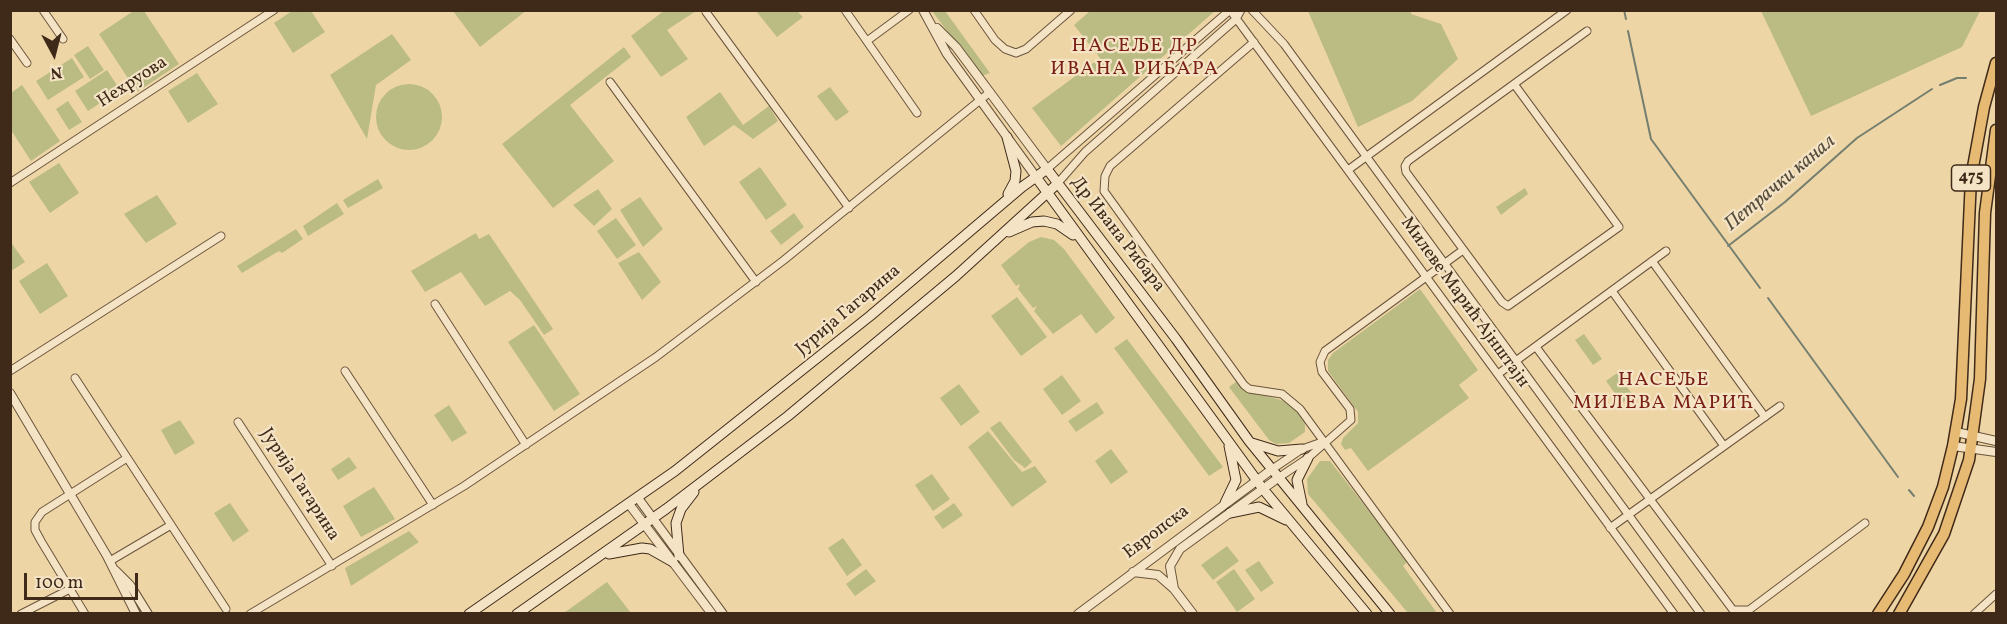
<!DOCTYPE html>
<meta charset="utf-8">
<style>
body{margin:0}
#map{position:relative;width:2007px;height:624px;overflow:hidden;background:#eed5a6;font-family:Vollkorn,serif}
canvas{display:block}
.frame{position:absolute;inset:0;border:12px solid #3f2919;pointer-events:none}
.north{position:absolute;left:24px;top:24px;width:60px;height:60px;-webkit-text-stroke:4px #f4e4c5;paint-order:stroke;rotate:173deg;font-size:16px;font-weight:700;line-height:24px;text-align:center;color:#3f2919}
.north::after{content:'';display:block;margin:auto;width:21px;height:27px;background:#3f2919;clip-path:polygon(50% 0,100% 100%,50% 72%,0 100%)}
.scale{position:absolute;left:24px;top:573px;width:114px;height:27px;box-sizing:border-box;border:3px solid #3f2919;border-top:0;padding-left:8px;font-size:18px;line-height:21px;white-space:nowrap;color:#3f2919;-webkit-text-stroke:4px #f4e4c5;paint-order:stroke}
</style>
<div id="map">
<canvas width="2007" height="624"></canvas>
<div class="frame"></div>
<div class="north">N</div>
<div class="scale">100 m</div>
</div>
<script>
const ctx = document.querySelector('canvas').getContext('2d');
ctx.lineJoin = 'round';
function paint(path, color) { ctx.fillStyle = color; ctx.fill(path, 'evenodd'); }
const shape = rows => new Path2D(rows.map(r => 'M' + r).join(''));
function strokePath(path, color, width, dash) { ctx.strokeStyle = color; ctx.lineWidth = width; ctx.lineCap = dash ? 'butt' : 'round'; ctx.setLineDash(dash || []); ctx.stroke(path); }
function write(font, color, halo, rows, align = 'center') {
  ctx.font = font + ' Vollkorn,serif'; ctx.lineWidth = 4.5; ctx.setLineDash([]); ctx.textBaseline = 'middle'; ctx.strokeStyle = halo; ctx.fillStyle = color; for (const [text, x, y, turn = 0] of rows) {
    ctx.save(); ctx.translate(x, y); ctx.rotate((+turn || 0) * Math.PI / 180); ctx.textAlign = isNaN(turn) ? turn : align; if (halo) ctx.strokeText(text, 0, 0); ctx.fillText(text, 0, 0); ctx.restore();
  }
}
paint(shape([
 [135,10,144,11,179,64,137,92,99,34],
 [527,10,480,47,453,11,453,10],
 [665,10,696,11,667,30,688,59,661,77,631,36],
 [292,11,311,11,325,32,293,53,274,23],
 [756,11,797,11,803,17,777,37],
 [932,11,945,11,990,73,981,76],
 [1090,11,1215,11,1061,146,1032,108,1100,58,1074,25],
 [1308,11,1411,11,1411,14,1441,24,1458,59,1412,101,1358,127],
 [1761,11,1980,11,1962,47,1811,116],
 [392,34,411,60,376,85,367,139,330,75],
 [88,46,104,70,90,79,74,55],
 [624,47,631,57,570,105,614,161,553,208,502,144],
 [72,58,84,77,48,100,36,81],
 [107,70,120,90,88,111,75,91],
 [197,73,218,104,188,123,168,91],
 '376 117a33 33 0 1 1 66 0a33 33 0 1 1-66 0Z',
 [22,85,60,141,31,161,11,130,11,93],
 [830,87,849,112,836,121,817,96],
 [720,92,743,125,769,106,778,121,753,139,734,125,704,146,686,117],
 [68,101,82,122,69,130,56,109],
 [59,163,79,193,50,213,29,182],
 [760,167,787,205,766,220,739,182],
 [378,179,383,188,348,208,343,200],
 [1525,188,1528,194,1501,215,1496,207],
 [598,189,612,209,594,226,573,205],
 [157,195,177,224,146,243,124,214],
 [640,197,663,229,643,247,620,210],
 [337,203,344,214,308,236,303,226],
 [794,213,804,227,781,245,770,231],
 [616,218,636,245,617,259,597,231],
 [296,229,303,239,282,253,279,251,242,273,237,266],
 [476,233,479,239,489,234,553,329,544,335,520,300,510,291,485,306,461,272,425,292,411,271],
 [1041,237,1054,240,1064,249,1115,318,1096,334,1081,314,1053,334,1034,311,1037,306,1033,308,1018,289,1020,284,1016,286,1001,265,1029,242],
 [10,241,25,262,11,271,10,271],
 [639,252,661,282,642,300,618,263],
 [47,263,68,296,40,314,19,281],
 [1420,289,1478,370,1459,385,1469,398,1368,471,1351,448,1345,450,1341,444,1343,438,1358,423,1358,412,1328,371,1328,360,1333,353],
 [1017,297,1047,337,1021,356,991,316],
 [534,325,580,394,554,411,508,342],
 [1584,334,1602,359,1593,365,1575,340],
 [1127,339,1223,467,1209,476,1114,348],
 [1617,373,1633,395,1622,403,1606,381],
 [1062,375,1081,401,1062,415,1043,389],
 [1236,382,1244,390,1281,400,1295,408,1305,419,1305,432,1289,443,1276,444,1269,440,1229,387],
 [959,384,980,412,961,426,940,398],
 [1097,402,1104,413,1076,432,1068,421],
 [449,405,467,433,452,442,434,415],
 [180,420,195,443,175,455,161,430],
 [1000,421,1032,462,1025,468,1014,460,990,428],
 [988,431,1022,472,1035,466,1047,482,1012,507,968,447],
 [1111,449,1128,472,1111,484,1095,461],
 [349,457,357,468,338,480,331,469],
 [1320,461,1330,461,1408,561,1403,566,1437,613,1408,613,1308,494,1307,479],
 [932,474,950,499,933,511,915,485],
 [374,487,395,519,361,537,343,506],
 [230,503,249,531,233,542,214,513],
 [954,503,963,515,943,529,934,517],
 [409,531,419,542,351,586,345,568],
 [843,538,862,565,847,576,828,548],
 [1227,546,1239,561,1213,580,1201,565],
 [1259,561,1274,583,1261,592,1245,570],
 [866,569,876,581,855,596,846,584],
 [1234,569,1255,599,1237,612,1216,582],
 [607,582,631,613,564,613]
]), '#bbbc84');
strokePath(shape([
 [1624,10,1626,19],
 [1628,31,1651,139,1760,288],
 [1940,85,1957,78,1966,78],
 [1728,246,1785,202,1857,138,1932,89],
 [1768,298,1898,477],
 [1909,490,1914,496]
]), '#757f6f', 2);
const minor = shape([
 [43,10,63,39],
 [845,10,917,113],
 [974,10,995,40,1005,49,1016,53,1026,49,1071,10],
 [1230,10,1674,614],
 [1252,10,1284,44,1701,614],
 [706,12,849,208],
 [10,39,27,63],
 [867,41,909,10],
 [1254,42,1110,166,1105,176,1104,191,1244,385,1249,389,1282,394,1300,409,1450,614],
 [610,82,756,282],
 [1514,84,1619,227,1508,306,1502,302,1406,172,1405,166,1408,161,1587,31],
 [1047,169,1230,10],
 [1348,170,1567,10],
 [10,183,274,10],
 [1057,184,1085,152,1236,19,1241,10],
 [1652,261,1765,417],
 [1612,291,1724,446],
 [435,304,526,445],
 [1536,347,1733,610,1749,610,1865,523],
 [10,371,221,236],
 [345,371,433,505],
 [1498,374,1666,251],
 [75,378,226,609],
 [238,422,332,566],
 [1271,470,1302,449,1322,442],
 [1278,478,1308,458,1351,420,1350,409,1322,372,1320,362,1325,351,1463,250],
 [1610,528,1780,406],
 [110,561,171,525],
 [21,614,70,589],
 [85,614,41,541,35,530,35,522,42,512,127,458],
 [250,614,464,486,656,357,784,260,990,92],
 [1974,614,1996,594]
]);
const tertiary = shape([
 [923,10,947,54,1036,177],
 [937,28,956,47,1047,169],
 [10,393,107,556,136,614],
 [1956,432,1996,441],
 [1953,446,1996,452],
 [638,498,723,614],
 [629,504,712,614],
 [116,571,130,585,148,614],
 [1133,572,1158,575,1174,589,1193,614],
 [1174,589,1170,566,1180,549,1278,478],
 [1078,614,1271,470]
]);
const secondary = shape([
 [1007,137,1016,171,1015,181,1008,194],
 [1036,177,1263,489,1367,614],
 [1009,232,1032,222,1044,221,1057,224,1073,235],
 [1252,443,1278,451,1302,449],
 [1225,503,1236,480,1229,446],
 [1302,504,1297,480,1308,458],
 [1230,513,1259,507,1286,520],
 [609,554,642,548,650,549,673,562],
 [679,556,676,523,681,509,694,492],
 [469,614,675,471,870,316,1022,187,1047,169,1176,339,1249,441,1390,614],
 [517,614,666,509,788,416,956,276,1057,184]
]);
const trunk = shape([
 [1878,614,1904,574,1928,527,1943,487,1953,446,1961,399,1971,178,1984,107,1996,63],
 [1899,614,1944,534,1969,460,1980,379,1985,213,1996,130]
]);
strokePath(minor, '#6b543c', 9);
strokePath(tertiary, '#6b543c', 10);
strokePath(secondary, '#3f2919', 11);
strokePath(trunk, '#3f2919', 13);
strokePath(minor, '#f4e4c5', 7);
strokePath(tertiary, '#f4e4c5', 8);
strokePath(secondary, '#f4e4c5', 9);
strokePath(trunk, '#e7ba73', 10);
for (const [x, y, w] of [
 [1971,178,39]
]) { const box = new Path2D(); box.roundRect(x - w / 2, y - 13, w, 26, 4.5); ctx.fillStyle = '#f4e4c5'; ctx.fill(box); strokePath(box, '#3f2919', 1.5); }
write('bold 16px', '#3f2919', null, [
 ["475",1971,178]
]);
write('18px', '#3f2919', '#f4e4c5', [
 ["Нехруова",133,83,-33],
 ["Др Ивана Рибара",1117,235,52],
 ["Милеве Марић Ајнштајн",1464,303,54],
 ["Јурија Гагарина",849,311,-40],
 ["Јурија Гагарина",299,485,57],
 ["Европска",1157,533,-37]
]);
ctx.letterSpacing = '1.5px';
write('20px', '#7a1f14', '#f4e4c5', [
 ["НАСЕЉЕ ДР",1135,47],
 ["ИВАНА РИБАРА",1135,70],
 ["НАСЕЉЕ",1664,381],
 ["МИЛЕВА МАРИЋ",1664,404]
]);
ctx.letterSpacing = '0px';
write('italic 20px', '#564d3d', '#f4e4c5', [
 ["Петрачки канал",1781,184,-40]
]);
</script>
